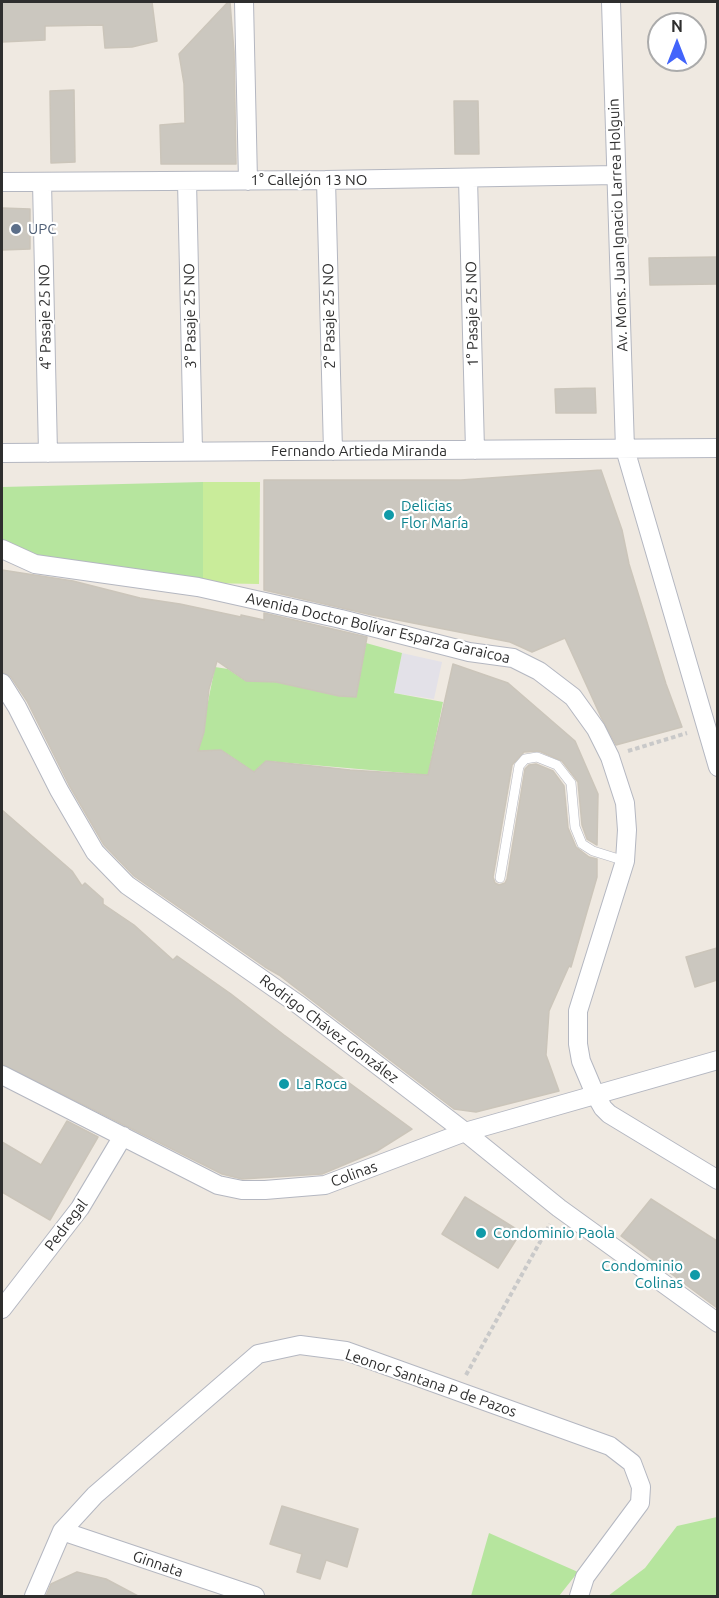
<!DOCTYPE html>
<meta charset="utf-8">
<style>
body{margin:0}
#map{position:relative;width:719px;height:1598px;overflow:hidden;background:#efe9e1;font-family:Ubuntu,sans-serif}
canvas{display:block}
.frame{position:absolute;inset:0;border:3px solid #2e2e2e;pointer-events:none}
.north{position:absolute;left:647px;top:12px;width:60px;height:60px;box-sizing:border-box;background:#fff;border:2px solid #ababab;border-radius:50%;rotate:0deg;font-size:16px;font-weight:700;line-height:24px;text-align:center;color:#2e2e2e}
.north::after{content:'';display:block;margin:auto;width:21px;height:27px;background:#4264fb;clip-path:polygon(50% 0,100% 100%,50% 72%,0 100%)}
</style>
<div id="map">
<canvas width="719" height="1598"></canvas>
<div class="frame"></div>
<div class="north">N</div>
</div>
<script>
const ctx = document.querySelector('canvas').getContext('2d');
ctx.lineJoin = 'round';
function paint(path, color) { ctx.fillStyle = color; ctx.fill(path, 'evenodd'); }
const shape = rows => new Path2D(rows.map(r => 'M' + r).join(''));
function strokePath(path, color, width, dash) { ctx.strokeStyle = color; ctx.lineWidth = width; ctx.lineCap = dash ? 'butt' : 'round'; ctx.setLineDash(dash || []); ctx.stroke(path); }
function write(font, color, halo, rows, align = 'center') {
  ctx.font = font + ' Ubuntu,sans-serif'; ctx.lineWidth = 4.5; ctx.setLineDash([]); ctx.textBaseline = 'middle'; ctx.strokeStyle = halo; ctx.fillStyle = color; for (const [text, x, y, turn = 0] of rows) {
    ctx.save(); ctx.translate(x, y); ctx.rotate((+turn || 0) * Math.PI / 180); ctx.textAlign = isNaN(turn) ? turn : align; if (halo) ctx.strokeText(text, 0, 0); ctx.fillText(text, 0, 0); ctx.restore();
  }
}
paint(shape([
 [402,653,442,662,434,699,394,693]
]), '#e3e1e8');
paint(shape([
 [203,482,203,583,36,559,2,542,2,487],
 [366,643,402,653,394,693,443,702,428,775,266,761,254,772,221,750,198,751,215,667,228,669,246,681,287,680,295,686,339,696,356,697],
 [717,1517,717,1596,608,1596,645,1568,677,1526],
 [489,1533,578,1572,559,1596,471,1596]
]), '#b6e59e');
paint(shape([
 [203,482,260,482,259,584,203,583]
]), '#c9ec9a');
const building = shape([
 [2,2,152,2,157,41,132,47,105,48,103,25,45,26,45,40,2,42,2,2],
 [228,2,230,2,234,52,236,164,161,164,160,125,185,123,184,84,179,54,228,2],
 [74,90,75,162,51,163,50,91,74,90],
 [454,101,478,101,479,154,455,154,454,101],
 [2,208,30,209,30,249,2,250,2,208],
 [717,257,717,284,650,285,649,258,717,257],
 [595,388,596,413,556,413,555,389,595,388],
 [601,470,622,530,629,564,666,684,682,727,616,745,601,717,565,638,532,652,510,642,372,615,264,590,264,480,461,480,601,470],
 [2,570,73,581,140,598,180,604,241,617,241,615,264,620,264,613,367,637,356,697,339,696,276,682,246,681,217,661,209,689,204,732,198,751,221,750,254,772,266,761,350,770,428,775,453,664,508,683,575,741,598,794,597,845,587,839,582,825,578,782,562,761,539,751,524,752,512,765,493,877,495,883,499,885,505,883,507,879,525,769,529,765,536,764,553,771,564,786,568,828,576,847,589,857,597,859,597,877,571,967,569,966,549,1011,546,1055,559,1091,476,1112,454,1109,279,975,265,967,134,876,104,845,69,785,27,701,11,677,2,672,2,570],
 [2,810,72,871,82,886,85,883,103,899,103,904,134,925,173,960,177,956,231,994,284,1035,412,1129,377,1151,322,1174,242,1179,222,1174,2,1064,2,810],
 [717,948,717,980,695,987,686,957,717,948],
 [67,1121,98,1137,50,1220,2,1192,2,1142,41,1165,67,1121],
 [465,1197,521,1232,498,1268,442,1234,465,1197],
 [651,1199,717,1241,717,1308,621,1236,651,1199],
 [282,1506,358,1529,347,1567,326,1560,320,1579,297,1572,302,1554,270,1544,282,1506],
 [77,1572,106,1579,138,1596,46,1596,51,1584,77,1572]
]);
paint(building, '#cbc7bf');
strokePath(building, '#cbc5ba', 1.5);
const lane = shape([
 [500,878,519,766,525,759,537,757,557,765,571,783,575,827,582,844,593,851,625,861]
]);
const street = shape([
 [244,2,248,181],
 [611,2,625,449,718,767],
 [468,178,475,450],
 [326,180,333,451],
 [187,181,193,451],
 [2,182,326,180,616,175],
 [42,182,48,453],
 [2,453,718,448],
 [2,549,35,564,198,587,341,619,469,652,513,658,539,671,573,697,596,729,610,757,625,803,627,830,625,861,578,1011,578,1044,581,1061,595,1094,603,1108,609,1114,718,1180],
 [2,683,17,707,59,790,95,852,127,885,299,1005,465,1132,559,1208,718,1323],
 [2,1075,218,1185,242,1190,265,1190,325,1185,465,1132,718,1060],
 [2,1309,80,1208,123,1136],
 [62,1531,255,1596],
 [34,1596,62,1531,95,1495,258,1354,300,1345,346,1351,610,1446,632,1463,641,1487,640,1503,585,1577,579,1596]
]);
strokePath(lane, '#b4b7c1', 10);
strokePath(street, '#b4b7c1', 20);
strokePath(shape([
 [628,751,687,733],
 [466,1375,550,1224]
]), '#c9c9c9', 4, [4.5, 3]);
strokePath(lane, '#fff', 9);
strokePath(street, '#fff', 18);
for (const [x, y, r, color] of [
 [16,229,6,"#5c6f8a"],
 [389,515,6,"#0f9aa8"],
 [284,1084,6,"#0f9aa8"],
 [481,1233,6,"#0f9aa8"],
 [695,1275,6,"#0f9aa8"]
]) { const dot = new Path2D(); dot.arc(x, y, r, 0, 2 * Math.PI); ctx.fillStyle = color; ctx.fill(dot); strokePath(dot, '#fff', 2); }
write('15px', '#2e2e2e', '#fff', [
 ["1° Callejón 13 NO",309,180],
 ["Av. Mons. Juan Ignacio Larrea Holguin",618,225,-92],
 ["1° Pasaje 25 NO",472,314,-91],
 ["3° Pasaje 25 NO",190,316,-91],
 ["2° Pasaje 25 NO",329,316,-91],
 ["4° Pasaje 25 NO",45,317,-91],
 ["Fernando Artieda Miranda",359,451],
 ["Avenida Doctor Bolívar Esparza Garaicoa",378,628,13],
 ["Rodrigo Chávez González",329,1029,37],
 ["Colinas",354,1174,-20],
 ["Pedregal",66,1225,-53],
 ["Leonor Santana P de Pazos",431,1383,19],
 ["Ginnata",158,1564,19]
]);
write('15px', '#4e5e75', '#fff', [
 ["UPC",28,229]
], 'left');
write('15px', '#0d838f', '#fff', [
 ["Delicias",401,506],
 ["Flor María",401,523],
 ["La Roca",296,1084],
 ["Condominio Paola",493,1233],
 ["Condominio",683,1266,"right"],
 ["Colinas",683,1283,"right"]
], 'left');
</script>
